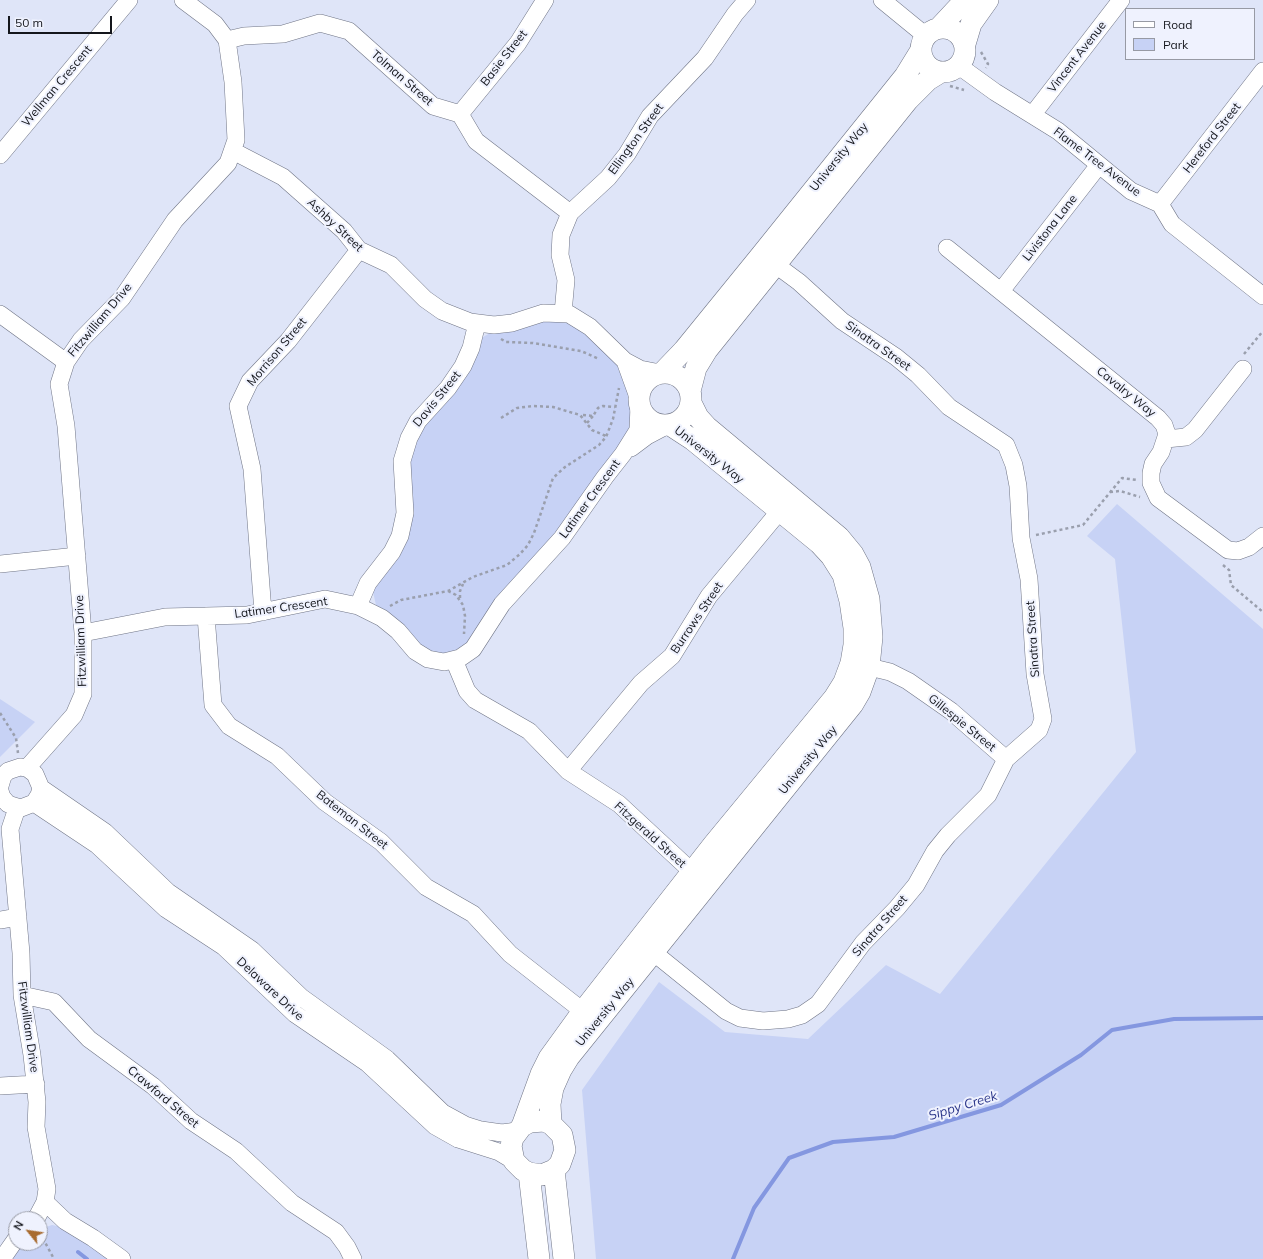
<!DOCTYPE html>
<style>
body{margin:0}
#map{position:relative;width:1263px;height:1259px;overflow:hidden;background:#dfe5f8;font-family:Mulish,sans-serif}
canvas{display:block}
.legend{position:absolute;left:1125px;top:8px;width:130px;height:52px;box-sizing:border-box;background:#eff2fe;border:1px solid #979aa4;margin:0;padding:5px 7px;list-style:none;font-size:12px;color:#14161c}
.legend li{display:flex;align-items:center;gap:8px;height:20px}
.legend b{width:20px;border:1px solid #979aa4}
.north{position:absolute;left:8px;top:1211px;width:40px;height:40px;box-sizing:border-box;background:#eff2fe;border:1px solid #979aa4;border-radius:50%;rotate:300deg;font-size:11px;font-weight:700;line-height:16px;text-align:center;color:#14161c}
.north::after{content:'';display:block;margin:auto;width:14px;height:18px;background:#a86b2f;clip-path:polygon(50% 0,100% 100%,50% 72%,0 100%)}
.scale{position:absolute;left:8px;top:16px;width:104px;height:18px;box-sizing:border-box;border:2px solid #14161c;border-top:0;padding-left:5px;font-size:12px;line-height:14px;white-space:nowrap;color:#14161c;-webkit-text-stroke:3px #eff2fe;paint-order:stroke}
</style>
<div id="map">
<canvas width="1263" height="1259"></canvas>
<ul class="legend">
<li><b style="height:5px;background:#fff"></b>Road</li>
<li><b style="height:11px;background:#c7d2f5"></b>Park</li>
</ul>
<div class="north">N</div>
<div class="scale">50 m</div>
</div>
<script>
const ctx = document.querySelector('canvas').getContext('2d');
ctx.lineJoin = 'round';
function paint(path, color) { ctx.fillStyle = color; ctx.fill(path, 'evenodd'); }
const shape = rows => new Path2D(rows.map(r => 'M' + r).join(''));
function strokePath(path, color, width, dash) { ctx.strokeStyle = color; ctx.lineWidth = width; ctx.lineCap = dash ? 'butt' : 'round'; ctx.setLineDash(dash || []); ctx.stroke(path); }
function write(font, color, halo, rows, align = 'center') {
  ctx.font = font + ' Mulish,sans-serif'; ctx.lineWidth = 4; ctx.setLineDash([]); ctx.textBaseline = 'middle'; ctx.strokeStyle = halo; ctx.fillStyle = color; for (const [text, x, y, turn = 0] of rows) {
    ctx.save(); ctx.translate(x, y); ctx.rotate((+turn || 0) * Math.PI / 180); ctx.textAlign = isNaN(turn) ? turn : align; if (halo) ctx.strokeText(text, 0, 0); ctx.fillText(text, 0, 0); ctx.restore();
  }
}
paint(shape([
 [550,319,574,323,618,362,630,388,630,402,635,426,567,522,469,643,447,655,426,651,376,605,373,592,380,578,408,475,413,444,483,337,492,332],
 [1117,504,1263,629,1263,1259,596,1259,582,1090,659,982,725,1032,808,1039,886,965,940,994,1136,752,1115,559,1087,536],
 [0,699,35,722,0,757],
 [52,1225,62,1227,111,1259,11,1259,24,1243,40,1243,40,1229]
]), '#c7d2f5');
strokePath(shape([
 [78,1252,87,1259],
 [733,1259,754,1208,789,1158,833,1142,894,1137,1001,1105,1081,1055,1112,1030,1174,1019,1263,1018]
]), '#8497e0', 4);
const minor = shape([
 [882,0,926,36],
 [227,40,244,36,283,34,320,23,349,31,433,106,460,114,476,141,570,213],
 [959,66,995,92,1058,131,1131,191,1160,204,1172,224,1263,296],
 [460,114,518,43,545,0],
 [1033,114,1121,0],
 [233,151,283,177,344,231,359,250,391,265,425,299,442,311,470,322,494,325,512,323,543,313,569,314,590,327,625,361,640,369,660,373],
 [0,155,129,0],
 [1160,204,1263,71],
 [947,248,1158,418,1164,425,1167,434,1161,452,1153,464,1151,473,1151,483,1158,498,1228,550,1238,551,1249,547,1263,536],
 [1001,291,1099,165],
 [563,313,566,280,560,255,561,235,570,213,608,178,627,154,650,116,705,58,735,14,747,0],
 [0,314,66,362],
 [625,361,638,397],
 [1166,439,1186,437,1195,430,1243,369],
 [631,448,647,436,666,426],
 [0,564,77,556],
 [358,606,368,583,392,552,400,536,405,513,402,461,409,438,418,421,448,388,463,366,471,348,477,323],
 [263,612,252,469,238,406,250,381,288,341,359,250],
 [206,616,213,705,229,726,277,756,325,802,381,842,426,887,473,914,510,954,593,1019],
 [83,633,165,617,247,615,325,599,358,606,382,618,398,631,415,651,428,659,444,662,460,658,473,649,502,604,562,538,605,477,623,454,638,430,639,405],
 [454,660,467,691,475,700,529,731,568,771,619,804,701,880],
 [857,664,890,672,908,681,951,711,1006,759],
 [27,768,74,715,83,694,83,633,66,426,59,384,66,362,81,340,122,298,175,220,228,163,236,140,233,82,227,40,215,24,183,0],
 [568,771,641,683,672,656,709,596,788,501],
 [0,786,3,776,8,771,20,767,27,768,35,774,41,788,39,795,34,803,21,808,8,804,2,797,0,791],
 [41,788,105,832,168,892,252,950,301,997,387,1059,443,1113,465,1125,481,1130,502,1133,517,1131],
 [34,803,97,845,166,909,224,947,295,1014,367,1063,435,1126,458,1139,499,1152,514,1161],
 [17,808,10,829,21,953,22,995,32,1055,37,1102,36,1127,47,1189,45,1202,36,1219],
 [0,920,18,917],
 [643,944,726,1011,740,1018,763,1021,788,1019,802,1015,818,1004,863,943,897,908,916,885,935,851,948,835,988,795,1006,759,1039,730,1043,719,1035,674,1029,579,1021,538,1018,486,1014,465,1006,445,949,407,918,375,896,357,842,321,799,282,776,265],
 [22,995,54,1002,89,1039,153,1086,191,1121,236,1151,292,1203,336,1232,347,1247,353,1259],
 [0,1086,36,1084],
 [45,1202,65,1221,93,1238,122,1259],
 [2,1259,16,1239]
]);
const tertiary = shape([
 '921 50a22 22 0 1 1 44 0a22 22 0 1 1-44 0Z',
 [939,28,965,0],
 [965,44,971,24,988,0],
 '639 399a26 26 0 1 1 52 0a26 26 0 1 1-52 0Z',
 [662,373,684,350,762,254,905,76,921,50],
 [690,391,696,368,707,350,908,100,928,80,941,72],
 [551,1124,550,1104,553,1088,561,1070,569,1057,853,704,860,692,869,667,872,637,869,599,860,567,853,554,839,537,707,427,698,417,691,403],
 [522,1126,530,1122,544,1121,551,1124,562,1135,565,1150,560,1164,554,1170,542,1175,529,1173,523,1170,514,1161,511,1146,513,1138,522,1126,541,1074,549,1058,583,1011,713,845,834,698,844,682,851,663,854,645,854,628,850,601,843,575,831,556,819,543,693,440,670,425],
 [554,1170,564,1259],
 [529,1173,539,1259]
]);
strokePath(minor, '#707586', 18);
strokePath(tertiary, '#707586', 22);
strokePath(shape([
 [981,52,988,64,986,68],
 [950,86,964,90],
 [501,339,506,342,533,343,581,351,599,359],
 [1244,354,1263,331],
 [583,415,593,416,598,408,603,406,615,407],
 [501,418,517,408,533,406,553,407,580,415,592,430,606,436],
 [587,423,593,416],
 [1110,492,1120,491,1140,497],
 [1036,535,1083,525,1122,478,1137,480],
 [1223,565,1229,570,1231,585,1263,612],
 [448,591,456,595,463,605,465,616,464,634],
 [460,598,460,591,463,584],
 [390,606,401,600,448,591,473,577,507,565,520,554,528,545,534,533,553,478,565,467,599,445,606,437,613,419,619,388],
 [0,713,16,738,18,753],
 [40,1233,54,1259]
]), '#9a9fad', 2.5, [3, 3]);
strokePath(minor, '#fff', 17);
strokePath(tertiary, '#fff', 21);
write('12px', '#14161c', '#eff2fe', [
 ["Vincent Avenue",1077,57,-52],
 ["Basie Street",504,58,-52],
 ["Tolman Street",402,78,41],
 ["Wellman Crescent",57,86,-50],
 ["Hereford Street",1212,138,-52],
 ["Ellington Street",636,139,-54],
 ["University Way",839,157,-51],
 ["Flame Tree Avenue",1097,162,37],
 ["Ashby Street",335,225,43],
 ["Livistona Lane",1050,228,-52],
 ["Fitzwilliam Drive",100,320,-50],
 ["Sinatra Street",878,346,35],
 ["Morrison Street",277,352,-50],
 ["Cavalry Way",1126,392,39],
 ["Davis Street",437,399,-51],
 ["University Way",709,455,38],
 ["Latimer Crescent",590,499,-54],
 ["Latimer Crescent",281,608,-8],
 ["Burrows Street",697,618,-56],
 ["Sinatra Street",1033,639,-94],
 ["Fitzwilliam Drive",81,641,-92],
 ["Gillespie Street",962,723,39],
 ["University Way",808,760,-51],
 ["Bateman Street",352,820,38],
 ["Fitzgerald Street",650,835,42],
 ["Sinatra Street",880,926,-49],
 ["Delaware Drive",270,989,43],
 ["University Way",605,1012,-51],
 ["Fitzwilliam Drive",28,1027,82],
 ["Crawford Street",163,1097,40]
]);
write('italic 13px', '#2a3589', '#eff2fe', [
 ["Sippy Creek",963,1106,-17]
]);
</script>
